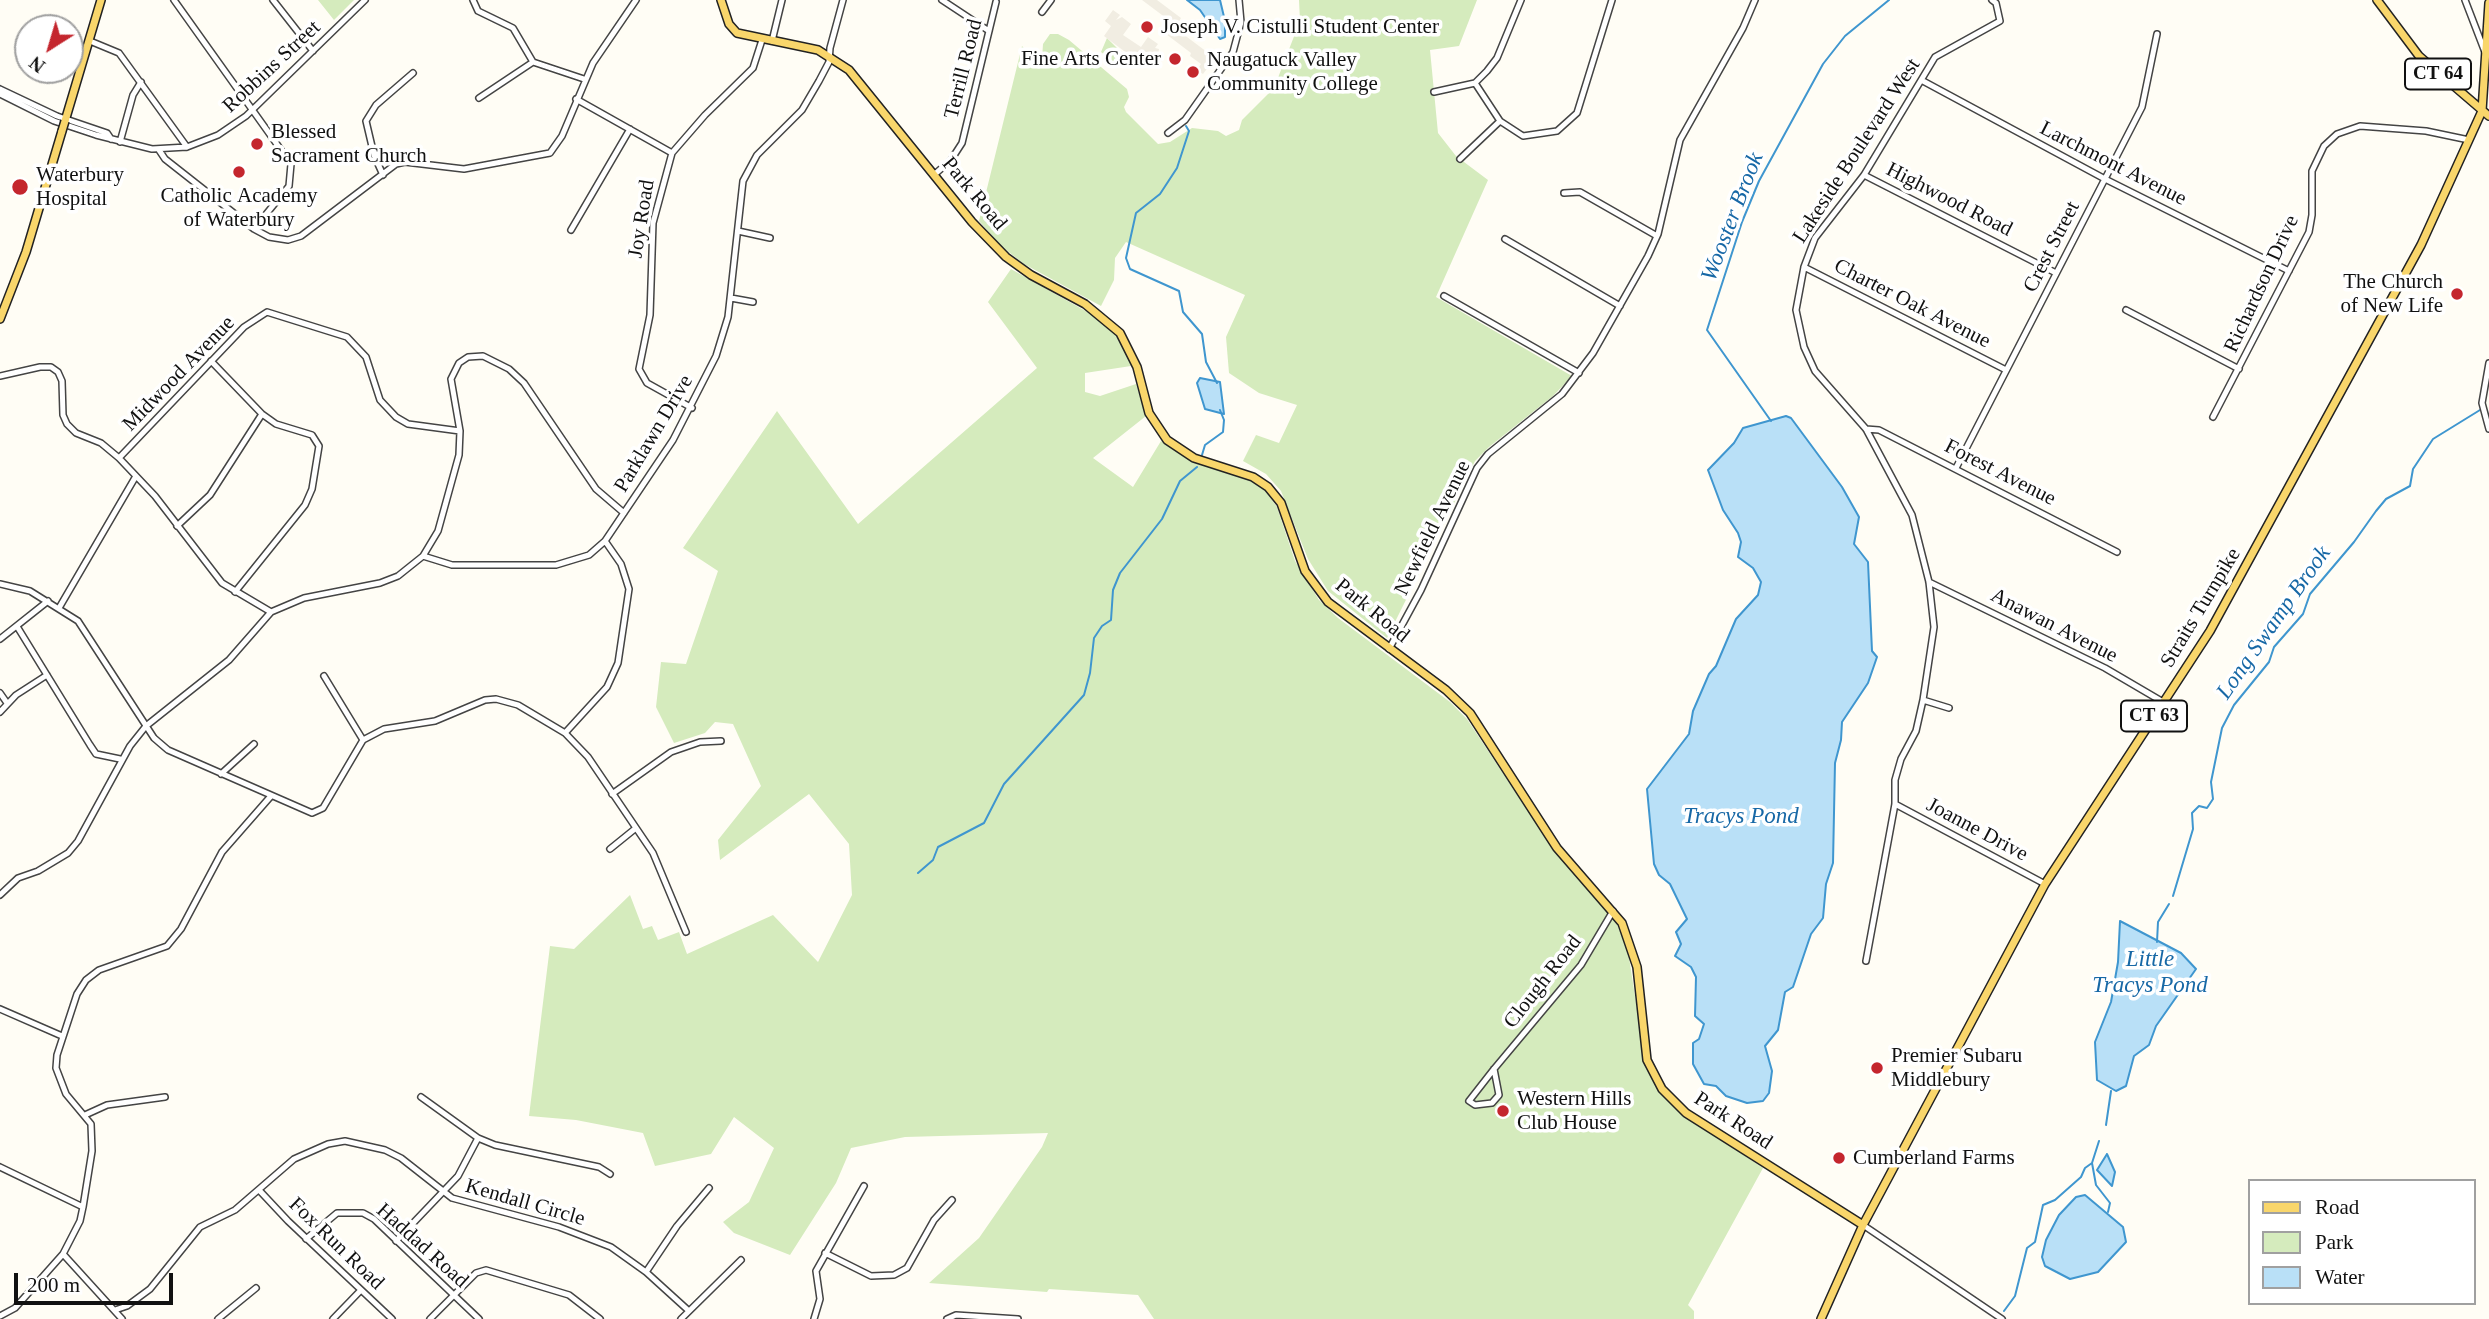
<!DOCTYPE html>
<style>
body{margin:0}
#map{position:relative;width:2489px;height:1319px;overflow:hidden;background:#fffdf5;font-family:"Times New Roman",serif}
canvas{display:block}
.legend{position:absolute;left:2248px;top:1179px;width:228px;height:126px;box-sizing:border-box;background:#fff;border:2px solid #a0a0a0;margin:0;padding:9px 12px;list-style:none;font-size:21px;color:#111}
.legend li{display:flex;align-items:center;gap:14px;height:35px}
.legend b{width:35px;border:2px solid #a0a0a0}
.north{position:absolute;left:14px;top:14px;width:70px;height:70px;box-sizing:border-box;background:#fff;border:2px solid #a0a0a0;border-radius:50%;rotate:217deg;font-size:19px;font-weight:700;line-height:28px;text-align:center;color:#111}
.north::after{content:'';display:block;margin:auto;width:24px;height:32px;background:#c4262e;clip-path:polygon(50% 0,100% 100%,50% 72%,0 100%)}
.scale{position:absolute;left:14px;top:1273px;width:159px;height:32px;box-sizing:border-box;border:4px solid #111;border-top:0;padding-left:9px;font-size:21px;line-height:24px;white-space:nowrap;color:#111;-webkit-text-stroke:5px #fff;paint-order:stroke}
</style>
<div id="map">
<canvas width="2489" height="1319"></canvas>
<ul class="legend">
<li><b style="height:9px;background:#f9d66b"></b>Road</li>
<li><b style="height:19px;background:#d5ebbd"></b>Park</li>
<li><b style="height:19px;background:#b9e0f7"></b>Water</li>
</ul>
<div class="north">N</div>
<div class="scale">200 m</div>
</div>
<script>
const ctx = document.querySelector('canvas').getContext('2d');
ctx.lineJoin = 'round';
function paint(path, color) { ctx.fillStyle = color; ctx.fill(path, 'evenodd'); }
const shape = rows => new Path2D(rows.map(r => 'M' + r).join(''));
function strokePath(path, color, width, dash) { ctx.strokeStyle = color; ctx.lineWidth = width; ctx.lineCap = dash ? 'butt' : 'round'; ctx.setLineDash(dash || []); ctx.stroke(path); }
function write(font, color, halo, rows, align = 'center') {
  ctx.font = font + ' "Times New Roman",serif'; ctx.lineWidth = 7; ctx.setLineDash([]); ctx.textBaseline = 'middle'; ctx.strokeStyle = halo; ctx.fillStyle = color; for (const [text, x, y, turn = 0] of rows) {
    ctx.save(); ctx.translate(x, y); ctx.rotate((+turn || 0) * Math.PI / 180); ctx.textAlign = isNaN(turn) ? turn : align; if (halo) ctx.strokeText(text, 0, 0); ctx.fillText(text, 0, 0); ctx.restore();
  }
}
paint(shape([
 [318,0,354,0,334,20],
 [1299,0,1477,0,1459,46,1430,50,1438,133,1456,156,1488,180,1436,297,1572,376,1553,396,1489,447,1475,461,1387,638,1328,591,1308,559,1281,491,1266,474,1243,461,1256,435,1279,443,1297,405,1259,393,1229,373,1226,337,1245,295,1126,242,1115,258,1114,280,1101,306,1024,264,1001,246,979,221,1022,46,1037,63,1042,59,1043,44,1050,34,1058,34,1069,40,1127,89,1129,97,1124,107,1126,112,1158,144,1170,142,1192,128,1218,131,1226,136,1239,130,1242,120,1274,88,1300,21],
 [1107,38,1120,51,1133,60,1119,66,1101,52],
 [1011,269,1098,318,1115,334,1128,357,1131,366,1085,373,1085,392,1100,396,1136,384,1146,416,1093,458,1133,487,1161,441,1186,458,1239,472,1262,486,1277,507,1295,561,1319,600,1338,618,1450,702,1467,719,1547,840,1617,924,1628,951,1644,1054,1656,1087,1682,1114,1763,1168,1688,1305,1694,1311,1694,1319,1154,1319,1138,1295,1049,1289,1047,1292,929,1283,979,1238,1042,1147,1048,1133,905,1137,851,1148,836,1183,790,1255,734,1233,723,1222,749,1202,774,1148,734,1117,711,1154,655,1166,643,1133,576,1120,529,1116,550,946,574,949,630,895,643,929,652,926,658,940,679,932,687,954,773,915,818,962,852,895,849,844,809,794,720,860,718,840,761,786,733,724,715,722,705,733,674,743,656,707,661,662,686,664,718,571,683,548,777,411,858,524,1037,368,988,302]
]), '#d5ebbd');
paint(shape([
 [1142,0,1157,0,1181,18,1175,28,1215,58,1203,74,1197,70,1201,64,1190,56,1191,53,1162,31,1170,21],
 [1113,10,1120,15,1116,20,1122,17,1131,24,1123,35,1141,47,1148,37,1158,44,1155,48,1159,49,1157,61,1153,67,1135,55,1132,57,1104,36,1111,26,1105,21]
]), '#f1ede2');
const water = shape([
 [1187,0,1220,0,1225,21,1225,37,1220,39,1200,10,1187,0],
 [1200,378,1220,382,1224,414,1205,409,1197,383,1200,378],
 [1786,416,1791,418,1842,487,1859,517,1854,544,1868,562,1872,651,1877,657,1868,683,1842,722,1841,740,1835,763,1833,863,1826,884,1823,918,1811,934,1793,987,1785,992,1778,1030,1765,1046,1772,1071,1769,1093,1763,1101,1747,1103,1726,1096,1716,1086,1704,1084,1693,1064,1693,1043,1699,1039,1704,1024,1695,1016,1696,977,1691,967,1675,956,1681,944,1676,932,1687,919,1670,884,1659,875,1654,864,1647,789,1689,734,1693,711,1709,674,1716,666,1736,619,1758,595,1761,582,1753,568,1738,557,1741,542,1738,533,1723,510,1708,470,1734,443,1743,428,1786,416],
 [2120,921,2181,953,2196,969,2156,1026,2149,1045,2134,1056,2126,1086,2116,1091,2097,1080,2095,1042,2111,1002,2118,962,2120,921],
 [2107,1154,2115,1172,2112,1186,2097,1170,2107,1154],
 [2085,1195,2123,1227,2126,1242,2098,1272,2070,1279,2045,1266,2042,1257,2046,1240,2059,1215,2076,1197,2085,1195]
]);
paint(water, '#b9e0f7');
strokePath(water, '#3f96cf', 2);
strokePath(shape([
 [1186,126,1189,131,1177,168,1160,194,1136,213,1126,258,1130,269,1179,291,1183,312,1202,334,1206,362,1217,383],
 [1771,421,1707,330,1742,222,1759,181,1823,64,1845,36,1889,0],
 [1202,455,1205,445,1223,432,1224,420,1220,410],
 [918,873,933,860,938,847,984,823,1004,784,1084,695,1090,673,1094,638,1102,626,1111,620,1113,590,1120,573,1162,519,1180,481,1197,467],
 [2173,896,2193,829,2192,813,2199,806,2207,808,2213,799,2211,782,2222,728,2234,705,2269,662,2274,647,2303,614,2310,594,2354,542,2376,511,2386,499,2410,486,2413,469,2433,439,2480,410],
 [2157,942,2158,922,2169,904],
 [2106,1125,2111,1091],
 [2092,1163,2096,1185,2110,1203,2108,1212],
 [2004,1311,2015,1296,2027,1248,2035,1242,2043,1205,2055,1200,2081,1177,2085,1168,2092,1163,2099,1141]
]), '#3f96cf', 2);
const minor = shape([
 [174,0,291,164,289,186,254,229],
 [273,0,313,51],
 [473,0,478,11,513,28,533,62,584,79],
 [942,0,989,31],
 [2465,0,2485,52],
 [1042,12,1051,0],
 [90,41,119,53,187,147],
 [772,41,782,0],
 [1923,81,2105,179,2289,271],
 [1475,83,1500,121,1523,136,1557,131,1577,113,1612,0],
 [0,89,57,116,107,133,111,139],
 [1434,92,1475,83,1487,71,1497,58,1521,0],
 [0,94,54,121,96,135,152,149,187,147,218,135,246,116,365,0],
 [479,98,533,62],
 [576,99,672,153],
 [1168,133,1185,120,1233,52,1241,22,1239,0],
 [120,142,133,95,141,82],
 [159,150,165,159,254,229,269,237,288,240,301,236,396,164,405,162,464,169,550,153,562,136,593,63,636,0],
 [1460,159,1500,121],
 [935,174,951,160,962,143,996,2],
 [383,175,374,155,366,121,376,105,413,73],
 [1864,175,2056,273],
 [1564,193,1580,192,1657,236],
 [571,230,630,129],
 [738,231,770,238],
 [1505,239,1620,306],
 [1804,267,2006,370],
 [1444,296,1579,373],
 [731,298,753,302],
 [2126,310,2239,369],
 [211,361,262,414,276,424,312,435,319,446,312,489,305,505,235,592],
 [2489,363,2482,403,2489,429],
 [0,376,40,367,51,367,58,372,62,381,63,415,67,424,76,433,101,443,119,458,155,496,222,583,271,612],
 [692,408,647,383,639,369,650,315,653,223,672,153,705,115,753,68,762,40],
 [2213,417,2309,232,2312,215,2312,171,2324,146,2337,134,2360,126,2426,131,2469,140],
 [1866,429,1879,430,2117,552],
 [119,458,244,327,267,312,347,337,366,357,380,400,396,417,408,424,460,431],
 [1956,468,2142,107,2157,34],
 [177,526,210,495,262,414],
 [423,556,452,565,556,565,589,555,605,541,673,440,716,356,728,317,743,181,757,155,802,110,819,81,829,62,830,48,843,0],
 [1929,582,2105,668,2163,702],
 [0,584,30,591,78,621,154,738,168,750,312,813,323,808,363,740,324,676],
 [59,608,136,476],
 [18,628,90,745,96,754,120,759],
 [0,639,48,601],
 [1389,649,1421,590,1477,468,1488,454,1562,394,1593,353,1648,256,1658,234,1680,140,1743,28,1755,0],
 [0,693,7,703],
 [1923,700,1949,708],
 [0,712,16,695,47,675],
 [565,733,607,687,618,663,629,589,621,564,605,541],
 [363,740,384,729,435,721,485,700,496,699,518,705,565,733,588,757,653,853,686,932],
 [221,774,254,744],
 [612,794,671,752,700,742,721,741],
 [1895,804,2045,884],
 [610,849,636,828],
 [0,895,18,878,38,871,68,853,78,841,130,746,146,726,229,660,271,612,304,598,380,583,398,576,423,556,438,531,459,455,460,431,451,379,459,363,468,357,483,356,509,369,524,383,596,489,624,513],
 [1866,961,1895,804,1895,780,1901,759,1916,731,1923,700,1934,627,1929,582,1912,515,1866,429,1815,371,1804,347,1796,310,1804,267,1815,238,1864,175,1935,57,2000,21,1996,3,1992,0],
 [0,1009,62,1036],
 [1494,1069,1499,1095,1492,1103,1475,1105,1469,1101,1494,1069,1581,965,1613,911],
 [421,1097,478,1138,495,1145,599,1167,610,1174],
 [85,1115,107,1105,165,1097],
 [0,1167,83,1207],
 [259,1190,288,1221,392,1319],
 [1863,1225,2002,1319],
 [306,1239,337,1213,363,1213,374,1219,479,1319],
 [396,1241,458,1176,478,1138],
 [825,1253,871,1276,894,1275,907,1268,934,1220,952,1200],
 [63,1254,122,1319],
 [646,1272,677,1226,709,1188],
 [115,1310,127,1306,150,1289,200,1227,235,1210,294,1159,328,1144,345,1141,385,1150,401,1158,452,1198,559,1227,611,1247,646,1272,689,1311],
 [0,1316,15,1308,63,1254,80,1221,83,1207,92,1151,91,1124,66,1094,56,1068,57,1055,77,994,86,980,99,970,167,946,181,929,222,852,271,796],
 [218,1319,256,1288],
 [333,1319,361,1290],
 [430,1319,476,1273,486,1270,569,1295,600,1319],
 [681,1319,741,1260],
 [814,1319,820,1299,816,1271,864,1186],
 [947,1319,956,1315,1018,1319]
]);
const major = shape([
 [721,0,729,24,737,33,818,50,849,70,972,222,1006,257,1031,275,1085,304,1120,333,1137,367,1149,413,1167,440,1194,458,1253,477,1268,487,1281,503,1305,571,1328,602,1446,690,1470,713,1557,848,1622,923,1637,967,1647,1060,1662,1089,1686,1113,1863,1225],
 [2377,0,2419,56,2489,116],
 [65,121,101,0],
 [0,319,26,252,62,131],
 [1821,1319,1863,1225,2045,884,2210,631,2421,245,2482,111,2489,3]
]);
strokePath(minor, '#444', 8);
strokePath(major, '#222', 10);
strokePath(minor, '#fff', 5);
strokePath(major, '#f9d66b', 7);
const majorBridge = shape([
 [62,131,65,121]
]);
strokePath(majorBridge, '#222', 10, []);
strokePath(majorBridge, '#f9d66b', 7);
for (const [x, y, r, color] of [
 [1147,27,7,"#c4262e"],
 [1175,59,7,"#c4262e"],
 [1193,72,7,"#c4262e"],
 [257,144,7,"#c4262e"],
 [239,172,7,"#c4262e"],
 [20,187,9,"#c4262e"],
 [2457,294,7,"#c4262e"],
 [1877,1068,7,"#c4262e"],
 [1503,1111,7,"#c4262e"],
 [1839,1158,7,"#c4262e"]
]) { const dot = new Path2D(); dot.arc(x, y, r, 0, 2 * Math.PI); ctx.fillStyle = color; ctx.fill(dot); strokePath(dot, '#fff', 2.5); }
for (const [x, y, w] of [
 [2438,74,66],
 [2154,716,66]
]) { const box = new Path2D(); box.roundRect(x - w / 2, y - 15.5, w, 31, 5); ctx.fillStyle = '#fff'; ctx.fill(box); strokePath(box, '#111', 2); }
write('bold 19px', '#111', null, [
 ["CT 64",2438,74],
 ["CT 63",2154,716]
]);
write('21px', '#111', '#fff', [
 ["Joseph V. Cistulli Student Center",1161,27],
 ["Fine Arts Center",1161,59,"right"],
 ["Naugatuck Valley",1207,60],
 ["Community College",1207,84],
 ["Blessed",271,132],
 ["Sacrament Church",271,156],
 ["Waterbury",36,175],
 ["Hospital",36,199],
 ["Catholic Academy",239,196,"center"],
 ["of Waterbury",239,220,"center"],
 ["The Church",2443,282,"right"],
 ["of New Life",2443,306,"right"],
 ["Premier Subaru",1891,1056],
 ["Middlebury",1891,1080],
 ["Western Hills",1517,1099],
 ["Club House",1517,1123],
 ["Cumberland Farms",1853,1158]
], 'left');
write('21px', '#111', '#fff', [
 ["Robbins Street",272,67,-43],
 ["Terrill Road",964,69,-76],
 ["Lakeside Boulevard West",1857,151,-57],
 ["Larchmont Avenue",2113,164,27],
 ["Park Road",974,194,50],
 ["Highwood Road",1949,200,27],
 ["Joy Road",642,219,-81],
 ["Crest Street",2052,247,-63],
 ["Richardson Drive",2262,284,-65],
 ["Charter Oak Avenue",1912,304,27],
 ["Midwood Avenue",179,374,-46],
 ["Parklawn Drive",654,434,-59],
 ["Forest Avenue",2000,473,27],
 ["Newfield Avenue",1433,528,-64],
 ["Straits Turnpike",2201,608,-59],
 ["Park Road",1372,611,39],
 ["Anawan Avenue",2054,626,27],
 ["Joanne Drive",1977,830,28],
 ["Clough Road",1543,982,-52],
 ["Park Road",1733,1121,33],
 ["Kendall Circle",525,1203,16],
 ["Fox Run Road",336,1244,44],
 ["Haddad Road",422,1246,42]
]);
write('italic 23px', '#1768a6', '#fff', [
 ["Wooster Brook",1733,217,-69],
 ["Long Swamp Brook",2274,623,-55],
 ["Tracys Pond",1741,817],
 ["Little",2150,960],
 ["Tracys Pond",2150,986]
]);
</script>
